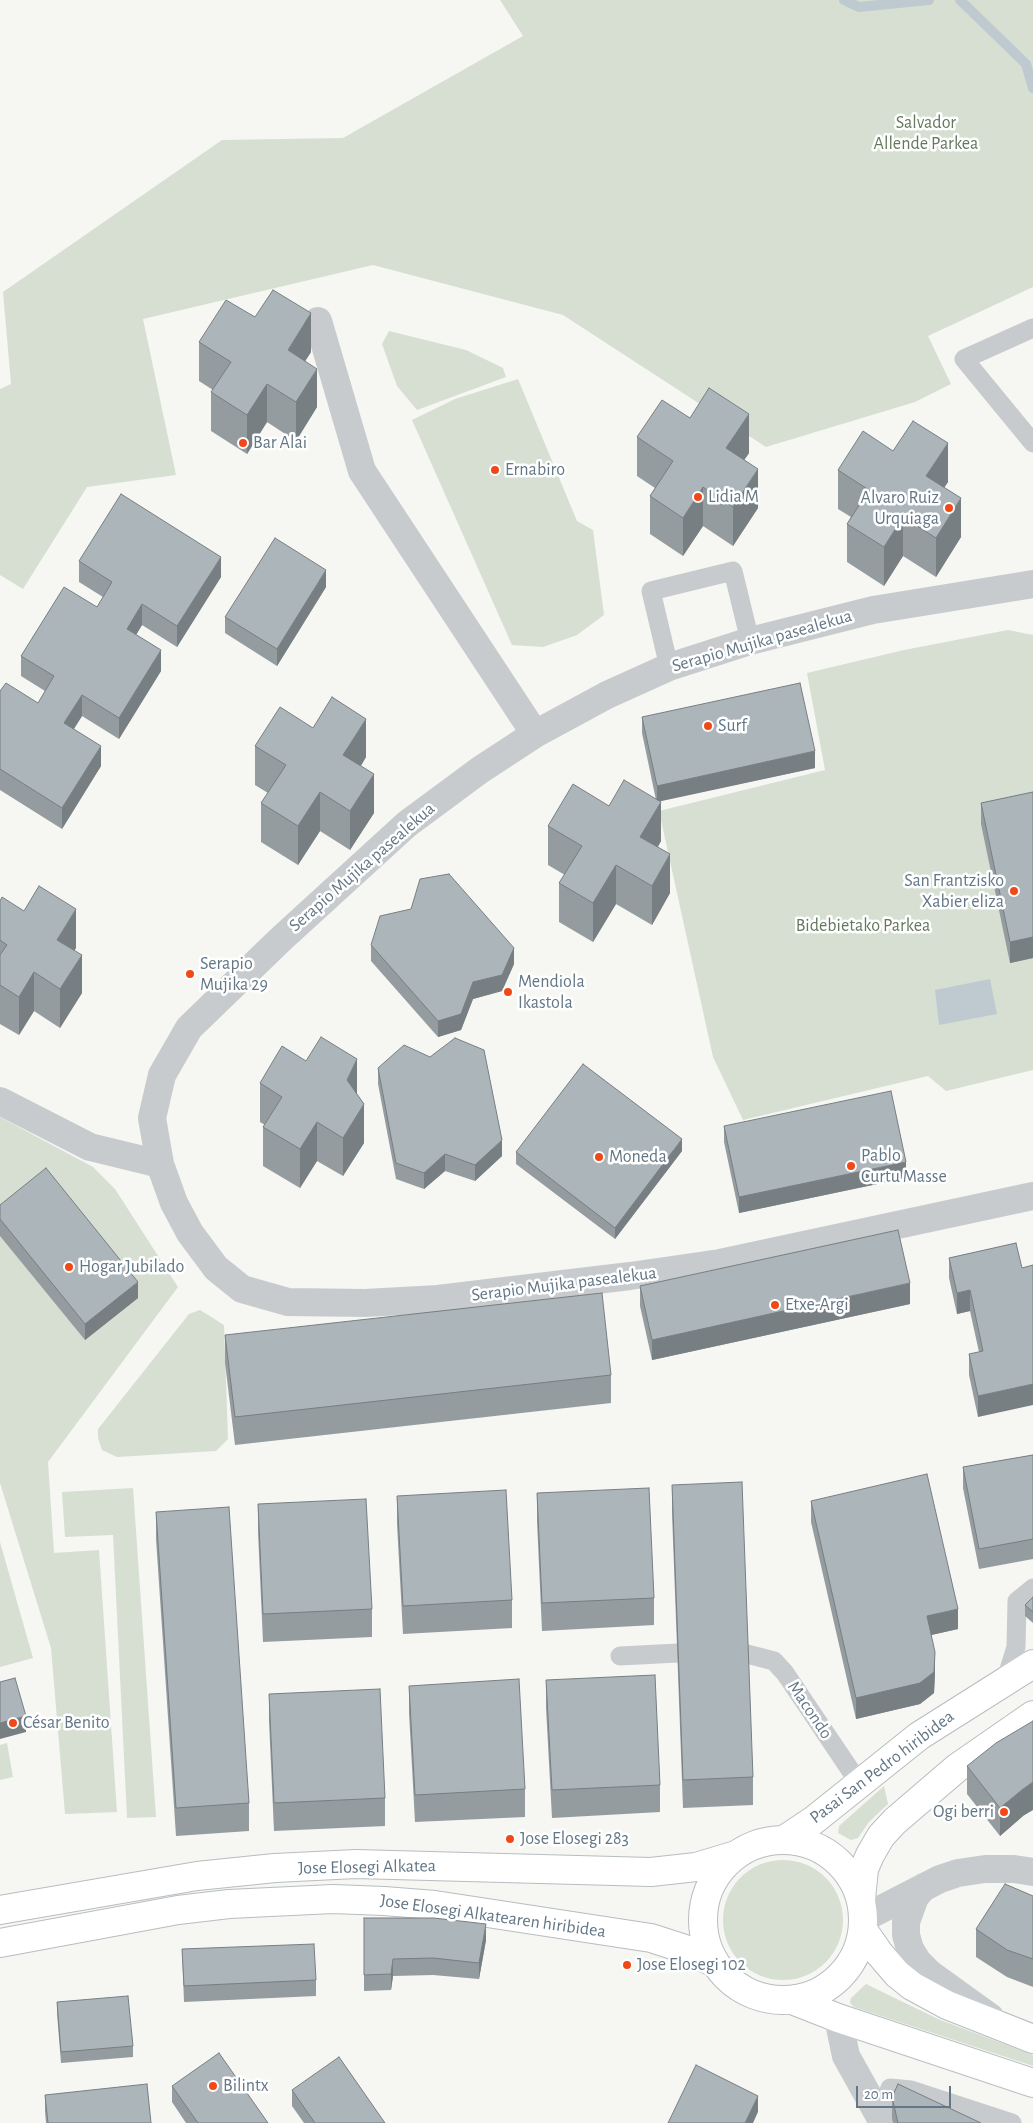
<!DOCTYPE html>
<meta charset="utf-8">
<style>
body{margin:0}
#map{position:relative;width:1033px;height:2123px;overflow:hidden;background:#f6f6f2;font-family:"Alegreya Sans",sans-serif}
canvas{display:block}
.scale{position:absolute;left:856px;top:2086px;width:95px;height:22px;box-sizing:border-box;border:2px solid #637786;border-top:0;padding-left:6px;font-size:15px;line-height:18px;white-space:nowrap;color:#637786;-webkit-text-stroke:4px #fff;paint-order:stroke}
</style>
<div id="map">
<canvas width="1033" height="2123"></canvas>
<div class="scale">20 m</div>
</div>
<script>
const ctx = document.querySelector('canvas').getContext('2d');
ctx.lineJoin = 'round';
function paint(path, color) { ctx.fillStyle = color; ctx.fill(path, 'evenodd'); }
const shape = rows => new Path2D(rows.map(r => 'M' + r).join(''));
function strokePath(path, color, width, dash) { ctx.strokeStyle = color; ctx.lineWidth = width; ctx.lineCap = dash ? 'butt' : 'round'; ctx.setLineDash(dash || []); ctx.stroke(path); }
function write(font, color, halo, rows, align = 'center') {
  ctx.font = font + ' "Alegreya Sans",sans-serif'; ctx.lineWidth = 5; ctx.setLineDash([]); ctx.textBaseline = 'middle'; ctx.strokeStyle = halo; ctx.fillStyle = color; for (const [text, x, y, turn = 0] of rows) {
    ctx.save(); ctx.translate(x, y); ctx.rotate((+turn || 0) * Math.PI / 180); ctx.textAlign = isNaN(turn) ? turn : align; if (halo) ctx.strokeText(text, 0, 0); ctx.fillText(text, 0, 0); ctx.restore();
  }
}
paint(shape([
 [500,0,1033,0,1033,287,928,336,951,384,915,402,766,447,563,315,373,265,143,319,176,475,87,487,23,589,0,575,0,389,11,384,3,292,222,140,343,138,523,36],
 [389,331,466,350,503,368,506,377,417,410,397,386,382,344],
 [518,379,577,521,593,530,604,615,577,635,543,647,512,645,412,420,455,399],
 [1008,630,1033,635,1033,1070,946,1091,928,1076,743,1120,713,1057,659,811,825,770,807,673,904,650],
 [0,1117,93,1167,115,1189,178,1287,48,1462,54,1553,99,1550,117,1812,65,1814,51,1648,0,1483],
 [200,1310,224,1325,228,1439,216,1451,117,1457,102,1450,98,1438,98,1429,189,1314],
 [133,1488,156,1817,127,1818,113,1535,65,1537,62,1492],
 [0,1542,33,1658,0,1667],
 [7,1743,13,1777,0,1780,0,1745],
 [884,1786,888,1804,869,1822,858,1838,851,1840,838,1833,839,1826],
 '723 1920a60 60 0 1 1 120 0a60 60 0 1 1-120 0Z',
 [866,1984,938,2019,1033,2055,1033,2066,854,2007,850,2003,851,1998]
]), '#d7dfd3');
paint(shape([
 [990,979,997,1014,939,1025,935,990]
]), '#becacf');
strokePath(shape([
 [844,0,859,7,929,0],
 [960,0,1026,64,1033,88]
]), '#becacf', 10);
const secondary = shape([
 '703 1920a80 80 0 1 1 160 0a80 80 0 1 1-160 0Z',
 [784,1840,814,1820,919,1736,1033,1664],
 [861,1899,864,1869,870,1855,881,1836,895,1821,958,1767,1033,1715],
 [0,1910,197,1876,275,1868,356,1864,651,1872,696,1867,736,1855],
 [863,1930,879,1953,897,1974,912,1986,947,2005,1033,2039],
 [0,1943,178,1910,229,1904,333,1899,384,1901,435,1905,651,1938,685,1949,715,1963],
 [792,2000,838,2018,1033,2083]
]);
strokePath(secondary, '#b7bdc1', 30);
strokePath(shape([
 [1033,328,964,359,1033,443],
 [669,667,651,591,733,571,750,641],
 [747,1654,774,1661,785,1673,859,1783],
 [620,1656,678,1653],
 [1006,1679,1016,1647,1017,1601,1033,1588],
 [880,2117,890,2088,911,2090,1012,2123]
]), '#c8cbce', 19);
strokePath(shape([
 [318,321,362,471,535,734],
 [1033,584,873,610,750,641,669,667,607,695,535,734,480,770,407,824,281,939,189,1028,162,1075,152,1118,160,1164,174,1203,190,1233,216,1268,242,1289,288,1302,365,1303,438,1299,630,1276,720,1263,1033,1196],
 [0,1101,90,1147,160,1164],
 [924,1887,915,1897,906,1922,906,1935,910,1949,918,1962,929,1973,990,2017],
 [864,1918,940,1879,958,1873,985,1869,1014,1869,1033,1872],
 [838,2018,846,2056,880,2117,881,2123]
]), '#c8cbce', 28);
strokePath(secondary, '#fff', 28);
paint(shape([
 [199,342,311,352,305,361,317,407,296,441,267,422,247,454,211,431,211,392,213,390,199,381],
 [690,418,749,453,744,460,758,508,733,546,703,526,683,556,650,534,650,496,655,488,637,476,637,437],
 [893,451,948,482,944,487,961,537,936,577,903,556,884,586,847,562,847,524,851,517,838,509,838,470],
 [79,561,221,577,177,647,142,625,136,635,161,671,119,739,82,716,74,729,101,766,62,829,0,790,0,691,38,703,45,691,21,676,21,656,97,607,103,597,79,582],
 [326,587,277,666,225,633,225,617],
 [642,717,815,768,659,801,661,841,658,847,670,893,652,925,616,904,593,942,559,922,559,883,565,875,548,865,548,826,609,806,656,800,642,733],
 [313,728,366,757,361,766,374,813,350,850,320,831,298,865,261,842,261,803,268,793,255,785,255,746],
 [1033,792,1033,958,1010,963,981,824,981,803],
 [0,901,76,948,74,950,82,993,60,1028,34,1011,19,1035,0,1024],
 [371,945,514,964,502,991,473,999,461,1030,438,1037,371,961],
 [378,1068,502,1156,475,1181,445,1171,424,1189,396,1179,378,1084],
 [260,1083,357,1094,364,1143,343,1176,317,1161,300,1188,263,1166,263,1127,265,1125,260,1122],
 [724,1126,906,1178,739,1213,724,1142],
 [682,1151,615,1239,516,1164,516,1152],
 [0,1205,138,1298,85,1340,0,1236],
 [1016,1243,978,1417,969,1375,969,1354,979,1352,970,1311,957,1314,949,1278,949,1258],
 [640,1286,910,1304,652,1360,640,1306],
 [225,1335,611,1375,611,1403,235,1445,225,1363],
 [1033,1455,1033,1559,979,1569,963,1488,963,1467],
 [672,1485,753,1777,753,1805,683,1808,672,1513],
 [537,1493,654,1598,654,1625,542,1631,537,1521],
 [397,1496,512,1600,512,1628,403,1634,397,1524],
 [811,1501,958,1629,931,1635,935,1673,934,1693,920,1704,856,1719,811,1522],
 [258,1504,372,1609,372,1637,263,1642,258,1532],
 [156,1512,249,1803,249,1831,176,1836,156,1539],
 [1033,1597,1033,1623,1025,1616,1025,1605],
 [546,1680,660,1785,660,1812,552,1818,546,1708],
 [409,1686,525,1789,525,1817,415,1822,409,1713],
 [269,1694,385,1798,385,1826,274,1831,269,1721],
 [967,1766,1023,1816,1000,1836,967,1794],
 [1033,1896,1033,1987,1007,1977,976,1957,976,1929],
 [364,1918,486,1940,479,1979,433,1975,393,1976,391,1990,364,1991],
 [182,1949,316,1980,316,1996,184,2002],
 [57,2002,133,2046,133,2057,61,2063,57,2013],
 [172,2086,268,2123,186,2123,172,2102],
 [292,2090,385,2123,304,2123,292,2106],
 [45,2095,151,2123,46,2123,45,2111],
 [892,2097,981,2123,893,2123,892,2118]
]), '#949ca0');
paint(shape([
 [311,313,311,352,288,388,288,350],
 [317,369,317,407,296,441,296,402],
 [267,384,267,422,247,454,247,415],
 [749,414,749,453,726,487,726,448],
 [948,443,948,482,926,515,926,476],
 [758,469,758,508,733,546,733,507],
 [703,487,703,526,683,556,683,518],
 [961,498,961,537,936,577,936,538],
 [903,517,903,556,884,586,884,547],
 [221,557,221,577,177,647,177,626],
 [326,570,326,587,277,666,277,649],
 [142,604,142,625,127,650,127,629],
 [161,650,161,671,119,739,119,718],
 [82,695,82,716,64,744,64,723],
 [366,719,366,757,343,794,343,755],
 [101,746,101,766,62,829,62,808],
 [815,751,815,768,657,802,657,786],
 [374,774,374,813,350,850,350,811],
 [320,792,320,831,298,865,298,826],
 [661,802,661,841,640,875,640,837],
 [670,854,670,893,652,925,652,886],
 [616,865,616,904,593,942,593,903],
 [76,909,76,948,57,978,57,940],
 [1033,937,1033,958,1010,963,1010,942],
 [514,948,514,964,502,991,473,999,461,1030,438,1037,438,1021,473,982],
 [82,955,82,993,60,1028,60,989],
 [34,972,34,1011,19,1035,19,997],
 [357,1059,357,1097,347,1080],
 [364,1104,364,1143,343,1176,343,1138],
 [317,1122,317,1161,300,1188,300,1149],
 [682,1139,682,1151,615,1239,615,1228],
 [502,1140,502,1156,475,1181,475,1165],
 [445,1154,445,1171,424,1189,424,1173],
 [906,1162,906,1178,739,1213,739,1197],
 [138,1282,138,1298,85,1340,85,1324],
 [910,1283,910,1304,652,1360,652,1340],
 [970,1290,970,1311,957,1314,957,1293],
 [1033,1384,1033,1405,978,1417,978,1396],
 [958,1609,958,1629,927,1636,927,1616],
 [935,1652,935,1673,934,1693,920,1704,856,1719,856,1698],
 [26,1716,26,1732,0,1739,0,1723],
 [1033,1782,1033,1810,1023,1816,1000,1836,1000,1808,1023,1789],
 [486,1924,486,1940,479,1979,479,1963],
 [393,1959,393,1976,391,1990,391,1974],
 [758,2096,758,2112,753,2123,745,2123]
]), '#787f82');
const building = shape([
 [273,290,311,313,288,350,317,369,296,402,267,384,247,415,211,392,231,362,199,342,226,300,255,317,273,290],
 [709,388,749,414,726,448,758,469,733,507,703,487,683,518,650,496,673,461,637,437,662,400,690,418,709,388],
 [913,421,948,443,926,476,961,498,936,538,903,517,884,547,847,524,869,490,838,470,863,431,893,451,913,421],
 [121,494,221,557,177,626,142,604,127,629,161,650,119,718,82,695,64,723,101,746,62,808,0,769,0,691,6,683,38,703,54,676,21,656,64,587,97,607,112,582,79,561,121,494],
 [275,538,326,570,277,649,225,617,275,538],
 [800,683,815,751,657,786,642,717,800,683],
 [332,697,366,719,343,755,374,774,350,811,320,792,298,826,261,803,286,765,255,746,280,707,313,728,332,697],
 [624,780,661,802,640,837,670,854,652,886,616,865,593,903,559,883,582,846,548,826,573,784,609,806,624,780],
 [1033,792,1033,937,1010,942,981,803,1033,792],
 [449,874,514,948,502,975,473,982,461,1014,438,1021,371,945,380,916,411,909,420,879,449,874],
 [39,886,76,909,57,940,82,955,60,989,34,972,19,997,0,985,0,955,7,945,0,940,0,901,2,897,24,911,39,886],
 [321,1037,357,1059,347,1080,364,1104,343,1138,317,1122,300,1149,263,1127,282,1097,260,1083,282,1046,306,1061,321,1037],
 [455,1038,484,1050,502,1140,475,1165,445,1154,424,1173,396,1163,378,1068,404,1045,430,1057,455,1038],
 [583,1064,682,1139,615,1228,516,1152,583,1064],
 [891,1091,906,1162,739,1197,724,1126,891,1091],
 [46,1168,138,1282,85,1324,0,1219,0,1205,46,1168],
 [898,1230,910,1283,652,1340,640,1286,898,1230],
 [1016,1243,1022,1268,1033,1265,1033,1384,978,1396,969,1354,983,1351,970,1290,957,1293,949,1258,1016,1243],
 [602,1293,611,1375,235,1417,225,1335,602,1293],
 [1033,1455,1033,1539,979,1549,963,1467,1033,1455],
 [927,1474,958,1609,927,1616,935,1652,934,1672,920,1683,856,1698,811,1501,927,1474],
 [742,1482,753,1777,683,1780,672,1485,742,1482],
 [649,1488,654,1598,542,1603,537,1493,649,1488],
 [506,1490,512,1600,403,1606,397,1496,506,1490],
 [366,1499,372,1609,263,1614,258,1504,366,1499],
 [229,1507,249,1803,176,1808,156,1512,229,1507],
 [1033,1597,1033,1612,1025,1605,1033,1597],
 [655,1675,660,1785,552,1790,546,1680,655,1675],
 [15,1678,26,1716,0,1723,0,1682,15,1678],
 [519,1679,525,1789,415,1795,409,1686,519,1679],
 [380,1689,385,1798,274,1803,269,1694,380,1689],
 [1033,1721,1033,1782,1023,1789,1000,1808,967,1766,996,1743,1033,1721],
 [1005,1884,1033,1896,1033,1959,1007,1950,976,1929,1005,1884],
 [364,1918,434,1918,486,1924,479,1963,433,1958,393,1959,391,1974,364,1975,364,1918],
 [314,1944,316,1980,184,1986,182,1949,314,1944],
 [128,1996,133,2046,61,2052,57,2002,128,1996],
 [219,2053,268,2123,198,2123,172,2086,219,2053],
 [339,2057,385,2123,315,2123,292,2090,339,2057],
 [696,2065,758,2096,745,2123,668,2123,696,2065],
 [147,2084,151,2123,48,2123,45,2095,147,2084],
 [898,2084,981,2123,898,2123,892,2097,898,2084]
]);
paint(building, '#acb5ba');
strokePath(building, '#787f82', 1);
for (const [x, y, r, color] of [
 [243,443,5,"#f14818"],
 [495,470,5,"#f14818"],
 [698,497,5,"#f14818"],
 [949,508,5,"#f14818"],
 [708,726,5,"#f14818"],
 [1014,891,5,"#f14818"],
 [190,974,5,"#f14818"],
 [508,992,5,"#f14818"],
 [599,1157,5,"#f14818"],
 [851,1166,5,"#f14818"],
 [69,1267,5,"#f14818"],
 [775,1305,5,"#f14818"],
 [13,1723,5,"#f14818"],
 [1004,1812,5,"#f14818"],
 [510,1839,5,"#f14818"],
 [627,1965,5,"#f14818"],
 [213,2086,5,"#f14818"]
]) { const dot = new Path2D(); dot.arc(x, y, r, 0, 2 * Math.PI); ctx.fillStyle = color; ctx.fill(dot); strokePath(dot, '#fff', 2); }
write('18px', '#64785e', '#fff', [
 ["Salvador",926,123],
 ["Allende Parkea",926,144],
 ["Bidebietako Parkea",863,926]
]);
write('18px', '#637786', '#fff', [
 ["Bar Alai",253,443],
 ["Ernabiro",505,470],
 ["Lidia M",708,497],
 ["Alvaro Ruiz",939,498,"right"],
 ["Urquiaga",939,519,"right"],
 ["Surf",718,726],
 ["San Frantzisko",1004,881,"right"],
 ["Xabier eliza",1004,902,"right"],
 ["Serapio",200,964],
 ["Mujika 29",200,985],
 ["Mendiola",518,982],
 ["Ikastola",518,1003],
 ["Pablo",861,1156],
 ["Curtu Masse",861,1177],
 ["Moneda",609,1157],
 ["Hogar Jubilado",79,1267],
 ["Etxe-Argi",785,1305],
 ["César Benito",23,1723],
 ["Ogi berri",994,1812,"right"],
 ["Jose Elosegi 283",520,1839],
 ["Jose Elosegi 102",637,1965],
 ["Bilintx",223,2086]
], 'left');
write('18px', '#637786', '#fff', [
 ["Serapio Mujika pasealekua",762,641,-16],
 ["Serapio Mujika pasealekua",362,867,-41],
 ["Serapio Mujika pasealekua",564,1284,-7],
 ["Macondo",810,1710,56],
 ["Pasai San Pedro hiribidea",882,1767,-37],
 ["Jose Elosegi Alkatea",367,1867,-1],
 ["Jose Elosegi Alkatearen hiribidea",493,1916,8]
]);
</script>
